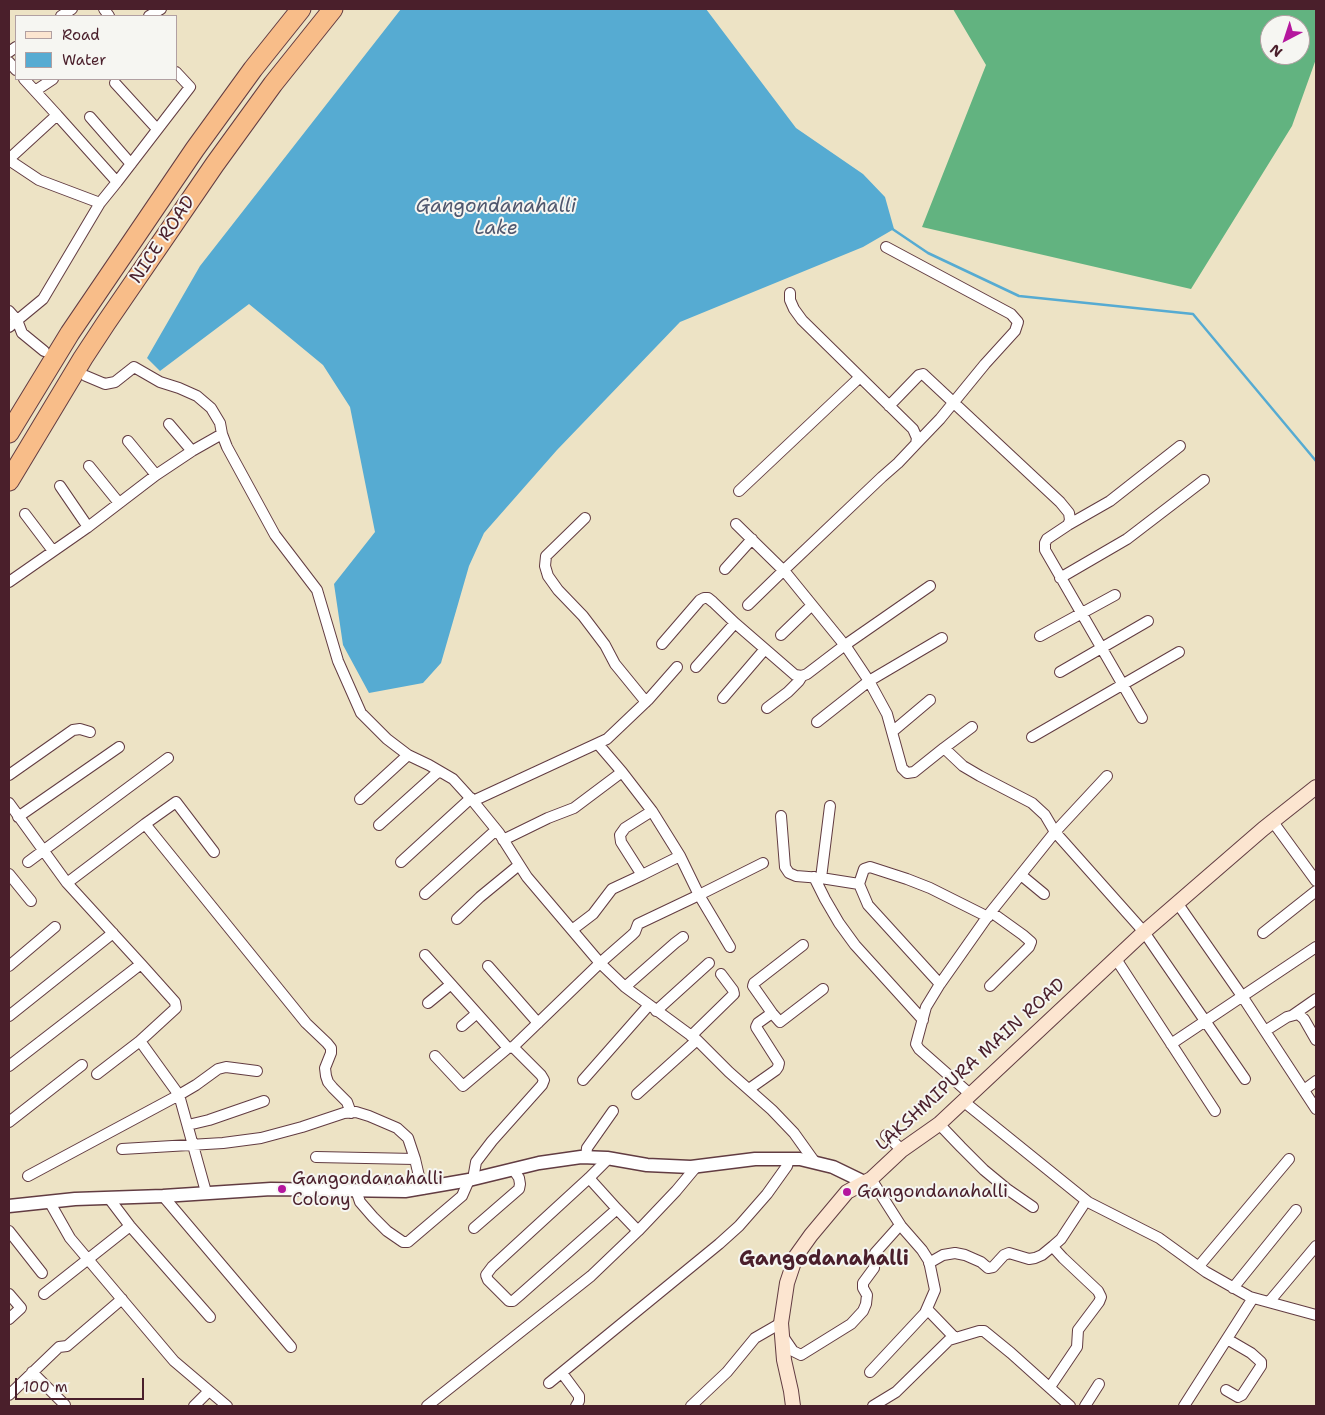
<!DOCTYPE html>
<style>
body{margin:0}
#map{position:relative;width:1325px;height:1415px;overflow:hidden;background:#ede3c5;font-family:"Shantell Sans",sans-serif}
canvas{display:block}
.frame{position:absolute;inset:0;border:10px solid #4a1f2b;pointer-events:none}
.legend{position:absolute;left:15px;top:15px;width:162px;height:65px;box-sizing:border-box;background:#f6f6f2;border:1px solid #b1a0a2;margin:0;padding:6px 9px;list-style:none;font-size:15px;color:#4a1f2b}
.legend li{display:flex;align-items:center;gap:10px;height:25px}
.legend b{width:25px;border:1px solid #b1a0a2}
.north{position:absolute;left:1260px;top:15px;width:50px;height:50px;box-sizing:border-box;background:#f6f6f2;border:1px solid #b1a0a2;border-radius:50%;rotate:220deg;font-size:14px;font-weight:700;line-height:20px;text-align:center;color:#4a1f2b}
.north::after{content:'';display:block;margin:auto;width:18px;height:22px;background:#b5179e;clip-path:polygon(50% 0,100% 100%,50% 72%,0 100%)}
.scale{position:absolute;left:15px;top:1378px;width:129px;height:22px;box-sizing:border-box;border:2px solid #4a1f2b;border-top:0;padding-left:6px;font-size:15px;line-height:18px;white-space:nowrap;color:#4a1f2b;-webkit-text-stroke:4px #f6f6f2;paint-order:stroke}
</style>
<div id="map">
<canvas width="1325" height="1415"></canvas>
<div class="frame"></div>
<ul class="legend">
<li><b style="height:6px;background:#fce5d0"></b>Road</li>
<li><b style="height:14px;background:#56abd2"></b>Water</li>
</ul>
<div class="north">N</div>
<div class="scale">100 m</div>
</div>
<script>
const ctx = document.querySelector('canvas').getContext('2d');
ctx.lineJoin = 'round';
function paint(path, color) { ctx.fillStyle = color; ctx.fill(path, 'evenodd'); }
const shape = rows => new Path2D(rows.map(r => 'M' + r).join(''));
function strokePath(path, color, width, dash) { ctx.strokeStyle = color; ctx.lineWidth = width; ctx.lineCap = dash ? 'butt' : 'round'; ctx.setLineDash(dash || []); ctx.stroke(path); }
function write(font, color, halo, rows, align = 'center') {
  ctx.font = font + ' "Shantell Sans",sans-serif'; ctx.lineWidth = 4; ctx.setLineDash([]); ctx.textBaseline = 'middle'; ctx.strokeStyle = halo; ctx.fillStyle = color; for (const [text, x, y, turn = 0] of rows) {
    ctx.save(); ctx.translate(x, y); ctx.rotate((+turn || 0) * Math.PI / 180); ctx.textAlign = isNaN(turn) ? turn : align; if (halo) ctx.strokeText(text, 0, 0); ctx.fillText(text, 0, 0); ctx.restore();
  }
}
paint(shape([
 [953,9,1316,9,1316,59,1292,126,1191,289,922,227,986,65],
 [1270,25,1300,25,1300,55,1270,55]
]), '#62b380');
paint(shape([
 [401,9,706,9,796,128,863,174,885,197,894,229,863,247,680,322,557,450,484,533,469,566,441,663,423,683,369,693,343,645,334,584,375,532,350,407,323,365,249,304,160,371,147,358,200,266]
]), '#56abd2');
strokePath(shape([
 [891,228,928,253,1019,296,1193,314,1316,461]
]), '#56abd2', 2.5);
const minor = shape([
 [104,9,109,16],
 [61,16,72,9],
 [149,16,161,9],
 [9,52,16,47],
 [9,62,16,70],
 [24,79,57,115],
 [115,83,157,129],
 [35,91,53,79],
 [90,117,131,164],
 [9,159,57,115,117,182,100,203],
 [9,160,39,180,100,203,43,299,9,327],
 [117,182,190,87,176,72],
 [886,247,1011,314,1018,322,1015,331,985,364,940,419,916,444],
 [9,311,17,320,22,333,44,351],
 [86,376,105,384,115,382,134,367,160,382,179,388,197,396,211,408,220,423,222,434,227,447,275,535,317,590,338,661,361,713,387,739,408,755,429,765,453,779,473,801,499,833,527,877,600,963,625,987,697,1040,729,1072,772,1110,794,1133,814,1161],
 [889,406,919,375,923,374,1060,502,1069,513,1070,520,1068,525,1047,539,1045,543,1045,550,1142,718],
 [128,441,156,475],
 [192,451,222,434],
 [89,466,119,503],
 [60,486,88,527],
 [739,491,860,377],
 [25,514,53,551],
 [585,518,546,556,545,566,548,576,558,590,583,616,605,645,615,664,646,702],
 [736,524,786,573,847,648,869,681,887,714,902,768,907,773,914,772,944,748,963,766,980,776,1032,803,1045,815,1055,832,1144,932,1245,1079],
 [1068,525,1110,501,1180,446],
 [725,569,752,539],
 [1060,578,1127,539,1204,480],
 [9,582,88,527,156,475,192,451,169,424],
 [748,605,784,570,882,477,898,463,916,444,917,438,913,429,802,320,794,309,790,300,790,293],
 [781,635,812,605],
 [1040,636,1115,595],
 [662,644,700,600,704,598,708,598,713,602,735,623],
 [696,667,735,623,795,675,802,676,807,674,845,645,930,586],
 [1060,672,1148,621],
 [723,698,765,649],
 [767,708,788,692,799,681,802,676],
 [817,722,869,681,942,638],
 [892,732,930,700],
 [1032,737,1179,652],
 [598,744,622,772,652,811,680,856,699,895,763,863],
 [944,748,972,727],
 [9,775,73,730,80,729,90,732],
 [360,799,408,755],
 [473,801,607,739,648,700,677,667],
 [9,803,67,883,141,964,9,1066],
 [652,811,625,828,620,835,621,842,642,875,680,856],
 [781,816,785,867,789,873,796,876,821,878,859,884],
 [18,817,119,747],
 [1273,822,1316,881],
 [145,824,176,802,214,852],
 [379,825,439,771],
 [503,840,548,818,574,808,622,772],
 [28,862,168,758],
 [401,862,471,798],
 [9,874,31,901],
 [1021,875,1044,894],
 [814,877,825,899,839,923,855,945,923,1020],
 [821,878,830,806],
 [67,883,145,824,306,1023,327,1043,331,1048,331,1053,325,1068,326,1076,328,1082,333,1088,347,1102,351,1113],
 [425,894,496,830],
 [1178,904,1242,996,1316,1109],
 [457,919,480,897,519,865],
 [572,930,593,914,612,889,642,875],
 [1263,933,1316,891],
 [803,945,754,983,753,986,772,1013,780,1022,823,989],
 [425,955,508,1048,513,1047],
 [1116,959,1215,1111],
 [9,966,55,927],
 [488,966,538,1023],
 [940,984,868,905,859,884,864,869,870,867,907,879,930,888,988,917],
 [990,986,1029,947,1031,942,1023,935,991,912],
 [625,987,675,943,683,937],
 [428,1003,450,985],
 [656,1011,709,963],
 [1293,1015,1316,999],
 [9,1016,113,933],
 [462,1026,476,1014],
 [1265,1031,1287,1017,1298,1014,1304,1019,1316,1040],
 [691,1036,734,994,733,990,721,974],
 [140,1041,176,1008,175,1002,141,964],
 [1171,1044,1316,947],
 [435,1056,463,1086,508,1048],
 [97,1074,140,1041,179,1095,206,1192],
 [583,1080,649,1005],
 [749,1089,776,1070,778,1067,779,1063,756,1027,758,1023,772,1013],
 [1304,1090,1316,1081],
 [637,1094,697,1040],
 [970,1094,919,1049,916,1044,926,1007,940,984,990,913,1055,832,1107,776],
 [963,1101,1088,1202,1159,1238,1206,1272,1250,1297,1316,1315],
 [9,1122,82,1065],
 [939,1124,961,1147,984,1170,1007,1189,1033,1207],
 [188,1125,209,1120,264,1101],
 [886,1135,902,1150],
 [122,1149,223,1143,261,1138,302,1127,344,1113,356,1112,369,1116,397,1128,408,1138,415,1159,422,1189],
 [316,1157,415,1159],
 [586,1157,587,1148,613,1111],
 [28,1176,179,1095,196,1085,218,1069,226,1067,257,1071],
 [589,1178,617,1209,520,1295,513,1301,509,1301,488,1280,486,1275,492,1267,589,1178,609,1158],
 [473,1179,476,1162,492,1141,542,1085,544,1080,541,1075,513,1047,600,963,632,935,635,932,638,924,699,895,730,947],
 [356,1190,360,1202,373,1217,387,1231,403,1242,408,1242,462,1196,469,1180],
 [163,1196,291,1347],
 [108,1197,130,1226,210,1317],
 [49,1201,70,1238,174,1361,227,1406],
 [617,1209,638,1231],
 [474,1228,519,1189,520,1184,519,1178,513,1169],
 [9,1231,42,1273],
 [929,1263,943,1255,955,1253,965,1255,981,1262,988,1268,993,1267,1004,1255,1009,1253,1029,1259,1035,1258,1042,1255,1053,1246,1061,1239,1086,1201],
 [1199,1266,1289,1159],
 [1233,1288,1296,1210],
 [9,1294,21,1308,9,1319],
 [44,1294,130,1226],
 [1269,1302,1316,1246],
 [927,1309,955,1338],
 [782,1335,793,1351,801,1355,851,1324,863,1311,866,1304,867,1295,863,1288,863,1283,874,1268,875,1253,900,1225],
 [32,1372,65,1405],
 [870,1372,925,1313,935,1290,929,1261,922,1250,901,1226,871,1179],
 [562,1373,579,1396,579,1401,576,1406],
 [549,1383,719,1244,739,1226,767,1194,787,1166,789,1159],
 [1050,1387,1077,1347,1078,1330,1099,1302,1101,1297,1098,1291,1063,1258,1053,1247],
 [1226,1390,1238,1397,1242,1395,1261,1366,1261,1362,1251,1353,1227,1339],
 [9,1395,59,1347,67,1346,122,1299],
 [194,1406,209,1391],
 [427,1406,591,1276,638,1231,676,1191,696,1167],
 [691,1406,727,1372,755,1338,781,1323],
 [873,1406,896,1392,949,1340,979,1331,984,1331,1011,1353,1070,1406],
 [1085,1406,1099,1384],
 [1184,1406,1253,1298]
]);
const tertiary = shape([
 [9,1206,75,1199,163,1196,271,1189,405,1191,469,1180,539,1163,581,1157,607,1158,647,1165,691,1167,755,1159,800,1159,833,1167,864,1182]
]);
const secondary = shape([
 [793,1406,791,1391,784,1360,781,1323,787,1283,796,1256,811,1235,847,1192,871,1179,902,1150,939,1124,1144,932,1263,829,1316,787]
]);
const motorway = shape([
 [9,433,70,333,195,149,253,69,301,9],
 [9,481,83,358,106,323,215,164,273,84,333,9]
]);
strokePath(minor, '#623c42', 12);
strokePath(tertiary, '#623c42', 15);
strokePath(secondary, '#623c42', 16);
strokePath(motorway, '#623c42', 21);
strokePath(minor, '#fff', 10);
strokePath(tertiary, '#fff', 12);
strokePath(secondary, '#fce5d0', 14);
strokePath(motorway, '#f8bd89', 19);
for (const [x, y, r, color] of [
 [282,1189,5,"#b5179e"],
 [847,1192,5,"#b5179e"]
]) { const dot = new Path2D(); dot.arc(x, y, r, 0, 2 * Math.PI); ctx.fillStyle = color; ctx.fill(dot); strokePath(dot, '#f6f6f2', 2); }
write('18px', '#4a1f2b', '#f6f6f2', [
 ["NICE ROAD",163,240,-56],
 ["LAKSHMIPURA MAIN ROAD",971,1065,-42]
]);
write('18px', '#4a1f2b', '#f6f6f2', [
 ["Gangondanahalli",292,1179],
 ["Colony",292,1200],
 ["Gangondanahalli",857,1192]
], 'left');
write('italic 19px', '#4f576e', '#f6f6f2', [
 ["Gangondanahalli",496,207],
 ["Lake",496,229]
]);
write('bold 20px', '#4a1f2b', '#f6f6f2', [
 ["Gangodanahalli",824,1260]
]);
</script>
